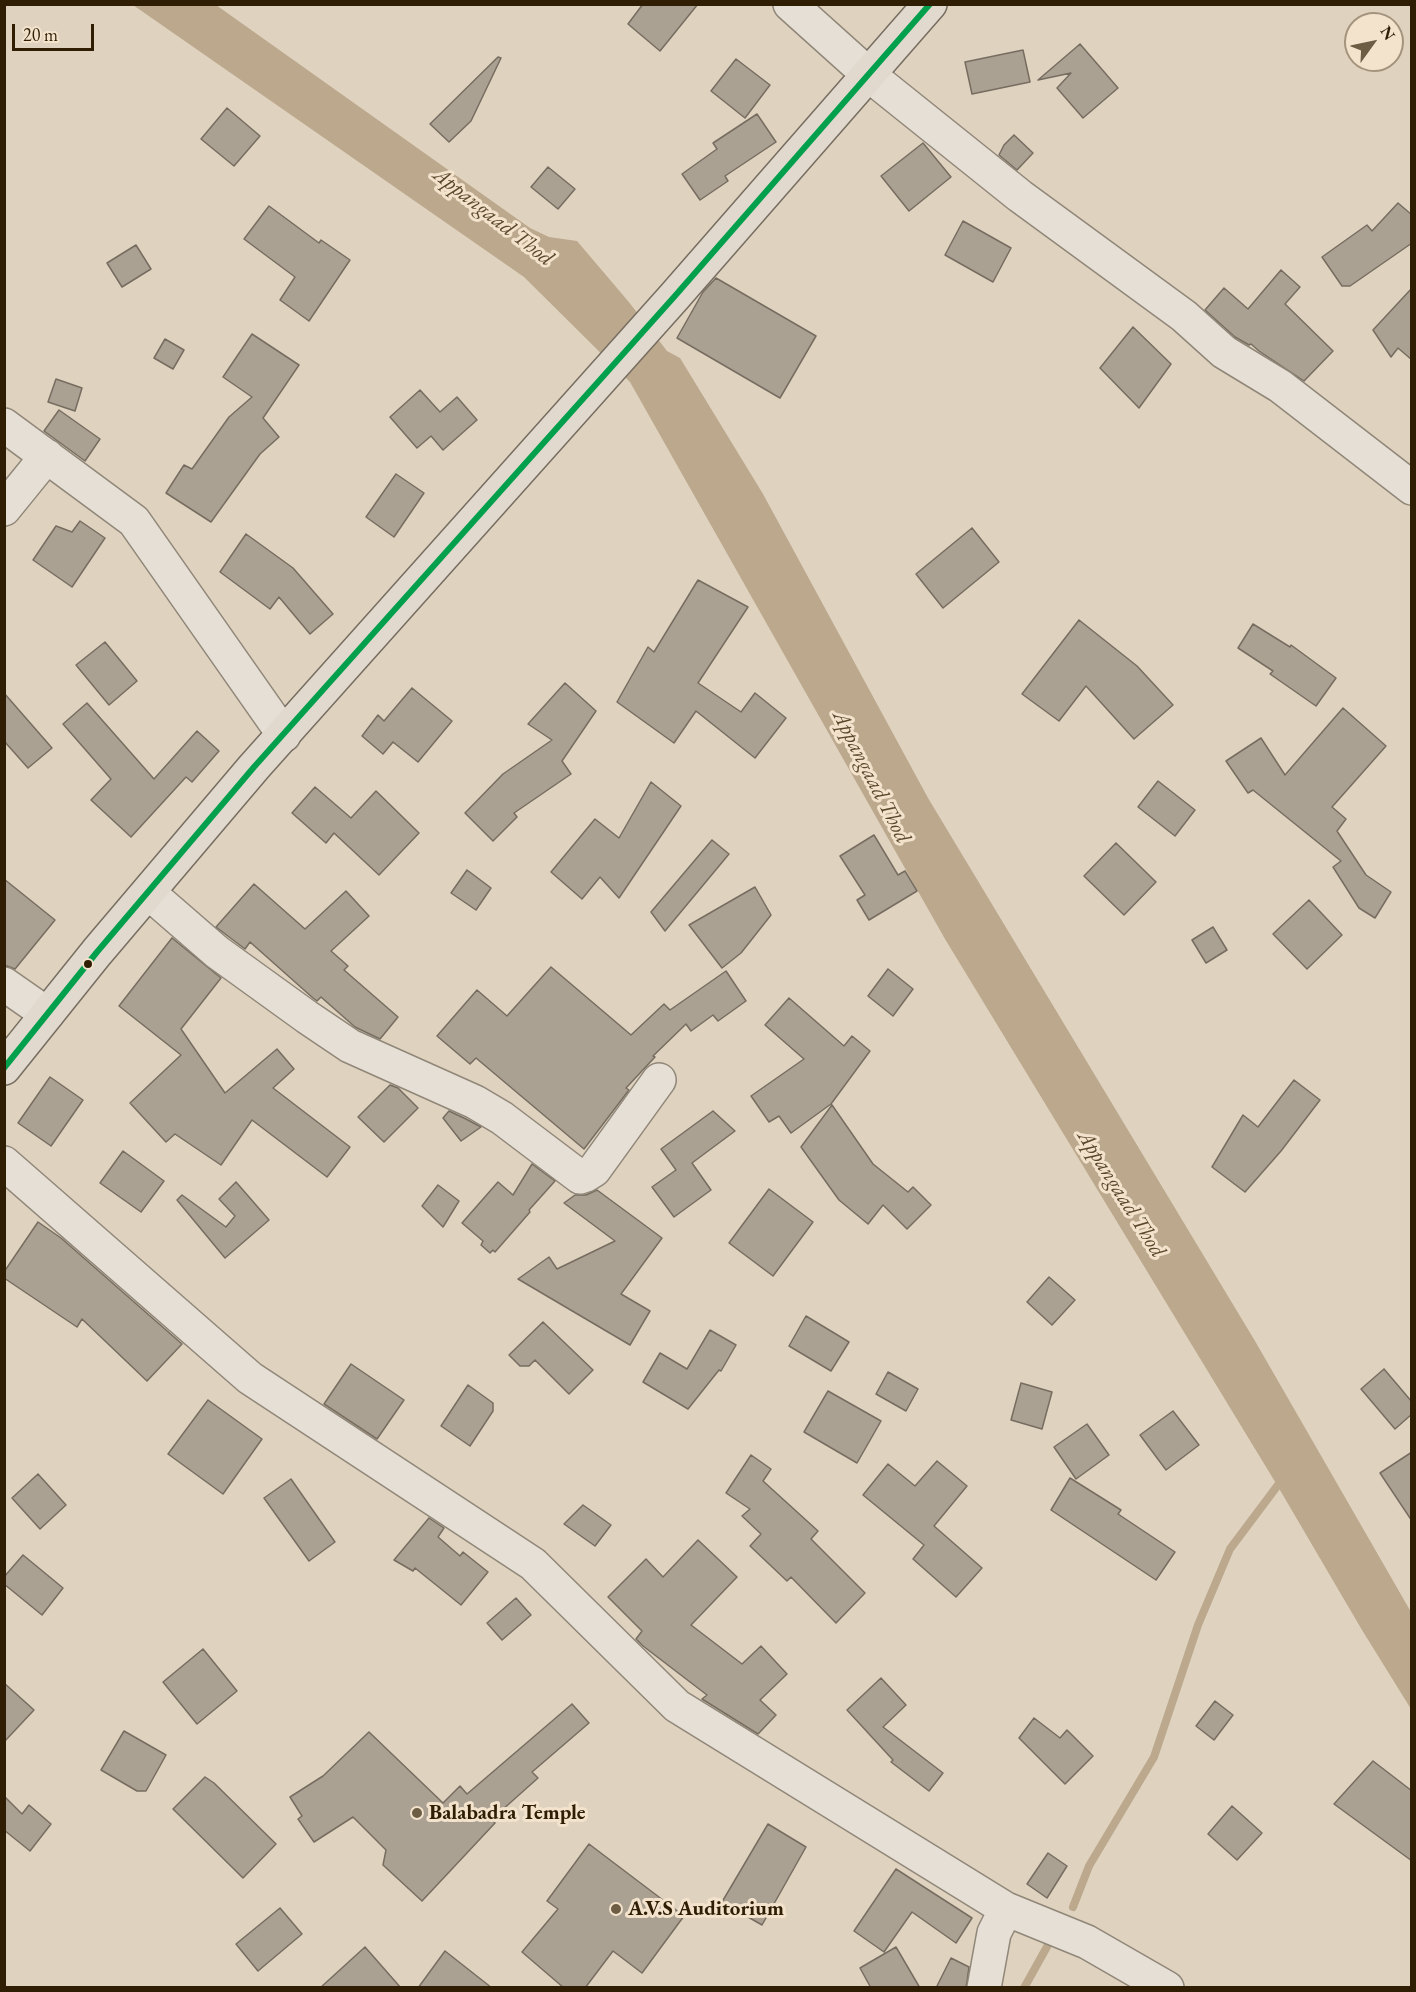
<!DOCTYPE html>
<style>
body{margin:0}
#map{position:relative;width:1416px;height:1992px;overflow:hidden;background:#dfd2bf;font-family:"EB Garamond",serif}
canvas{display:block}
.frame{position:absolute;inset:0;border:6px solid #2f1e04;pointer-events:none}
.north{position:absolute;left:1344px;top:12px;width:60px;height:60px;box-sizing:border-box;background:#f3e3cd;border:2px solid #a5947d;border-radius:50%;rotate:57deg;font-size:16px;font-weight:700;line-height:24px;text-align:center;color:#2f1e04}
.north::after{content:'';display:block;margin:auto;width:21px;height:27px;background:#6d5d45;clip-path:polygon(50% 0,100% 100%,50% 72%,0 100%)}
.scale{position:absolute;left:12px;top:24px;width:82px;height:27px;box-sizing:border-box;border:3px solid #2f1e04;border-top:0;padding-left:8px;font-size:18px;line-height:21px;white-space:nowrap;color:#2f1e04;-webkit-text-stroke:4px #f3e3cd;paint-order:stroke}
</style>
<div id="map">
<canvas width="1416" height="1992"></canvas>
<div class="frame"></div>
<div class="north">N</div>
<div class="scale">20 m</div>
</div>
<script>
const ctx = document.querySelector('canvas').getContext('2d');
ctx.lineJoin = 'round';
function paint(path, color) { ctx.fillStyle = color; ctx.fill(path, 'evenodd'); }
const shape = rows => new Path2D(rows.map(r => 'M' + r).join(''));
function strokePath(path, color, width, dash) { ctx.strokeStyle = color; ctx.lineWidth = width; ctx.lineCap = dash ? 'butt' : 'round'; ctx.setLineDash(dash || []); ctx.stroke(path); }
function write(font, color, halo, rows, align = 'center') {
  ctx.font = font + ' "EB Garamond",serif'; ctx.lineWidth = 6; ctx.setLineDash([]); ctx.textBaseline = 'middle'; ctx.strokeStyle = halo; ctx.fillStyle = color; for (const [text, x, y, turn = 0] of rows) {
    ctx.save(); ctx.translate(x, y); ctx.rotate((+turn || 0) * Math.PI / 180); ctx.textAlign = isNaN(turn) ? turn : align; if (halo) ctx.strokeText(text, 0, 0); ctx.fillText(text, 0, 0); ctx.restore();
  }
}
paint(shape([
 [133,5,216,5,530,228,549,237,577,241,628,301,667,351,680,358,763,494,928,798,1255,1341,1411,1612,1411,1709,1362,1630,1277,1485,945,939,630,382,524,277]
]), '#bba88d');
strokePath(shape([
 [1073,1907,1089,1866,1154,1757,1198,1625,1230,1549,1284,1477],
 [1024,1988,1053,1936]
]), '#bba88d', 8);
const building = shape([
 [643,4,698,4,660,51,628,24,643,4],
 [1080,44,1118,88,1083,118,1057,88,1071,73,1038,80,1080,44],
 [1023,50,1030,82,972,94,965,62,1023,50],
 [498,57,501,58,471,121,449,142,430,124,498,57],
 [736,59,770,85,745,118,711,91,736,59],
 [227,108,260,136,234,166,201,139,227,108],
 [757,114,776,142,725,176,728,181,700,200,682,174,717,149,713,143,757,114],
 [1014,135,1033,153,1017,170,999,155,1004,145,1014,135],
 [923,143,951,177,909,211,881,176,923,143],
 [548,167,575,189,558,209,531,187,548,167],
 [1398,203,1412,215,1412,243,1350,286,1342,286,1322,257,1367,225,1372,231,1398,203],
 [269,206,319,243,321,240,350,260,309,321,280,300,295,277,244,239,269,206],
 [963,221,1011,248,993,282,945,255,963,221],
 [136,245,151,269,122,287,107,263,136,245],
 [1281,270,1300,287,1285,304,1333,351,1304,381,1259,351,1251,344,1249,345,1235,337,1205,310,1224,288,1248,309,1281,270],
 [716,278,816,336,780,398,677,338,703,292,716,278],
 [1412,288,1412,360,1398,348,1391,357,1373,330,1412,288],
 [1133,327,1171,364,1139,408,1100,368,1133,327],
 [252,334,299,365,263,418,279,437,260,454,211,522,166,493,184,465,192,469,229,417,252,397,223,377,252,334],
 [165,339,184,350,173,369,154,358,165,339],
 [56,379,82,388,75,411,48,402,56,379],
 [420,390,440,412,457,397,477,420,443,450,431,436,417,448,390,417,420,390],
 [59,410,100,439,85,461,44,431,59,410],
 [396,474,424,493,394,537,366,517,396,474],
 [80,521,105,538,72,587,33,560,56,526,72,532,80,521],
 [972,528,999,562,943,608,916,574,972,528],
 [246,534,293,568,333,614,310,634,279,597,270,609,220,572,246,534],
 [698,580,748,607,698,683,741,712,755,693,786,718,755,758,696,711,674,743,617,702,648,647,654,652,698,580],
 [1079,620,1137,666,1173,705,1134,739,1086,686,1059,721,1022,694,1079,620],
 [1253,624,1290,647,1291,645,1336,678,1316,706,1270,674,1273,671,1238,648,1253,624],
 [105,642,137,681,109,705,76,665,105,642],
 [565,683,596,711,562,761,571,774,514,813,517,817,493,841,465,813,503,774,552,740,528,724,565,683],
 [412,688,452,721,418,762,393,742,383,754,362,736,378,715,384,721,412,688],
 [4,693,52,748,28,768,4,741,4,693],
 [87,703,154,779,197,731,219,751,192,782,186,777,131,837,91,800,111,779,63,724,87,703],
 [1343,708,1386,746,1332,807,1346,819,1337,831,1366,875,1391,892,1375,918,1359,908,1333,867,1341,861,1253,790,1248,793,1226,761,1261,738,1285,775,1343,708],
 [1158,781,1195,810,1175,836,1138,807,1158,781],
 [651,782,681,806,619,898,600,877,582,899,551,872,595,819,619,838,651,782],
 [315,787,351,818,376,791,419,833,379,875,334,833,326,843,292,813,315,787],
 [874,835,898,875,905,871,917,891,869,920,857,900,865,895,840,856,874,835],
 [712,840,729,854,665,931,651,912,712,840],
 [1116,843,1156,882,1124,915,1084,876,1116,843],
 [467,870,491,888,476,910,451,893,467,870],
 [4,879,55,920,15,969,4,965,4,879],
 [254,884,305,929,346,891,369,916,331,951,348,966,344,970,398,1017,380,1039,355,1027,321,997,317,1001,313,998,250,942,245,949,216,927,254,884],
 [755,887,771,915,741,953,722,968,689,925,755,887],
 [1309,900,1342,935,1307,969,1273,934,1309,900],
 [1213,927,1227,950,1206,963,1192,940,1213,927],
 [172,938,221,978,181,1029,225,1093,277,1049,294,1069,273,1088,350,1147,327,1177,252,1120,221,1165,175,1134,166,1142,130,1103,181,1055,119,1006,172,938],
 [551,967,631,1035,664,1004,670,1010,726,971,746,1001,718,1021,713,1015,691,1031,686,1024,653,1056,655,1057,626,1088,629,1090,584,1149,476,1058,470,1064,437,1036,477,990,507,1016,551,967],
 [888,969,913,989,893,1016,868,996,888,969],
 [789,998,844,1046,852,1036,870,1051,831,1104,791,1133,779,1116,769,1122,751,1096,804,1059,765,1025,789,998],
 [50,1077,83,1100,51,1146,18,1123,50,1077],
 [1294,1080,1320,1100,1281,1151,1245,1192,1212,1167,1243,1115,1258,1127,1294,1080],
 [390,1085,398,1088,418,1108,384,1142,358,1117,390,1085],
 [832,1105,873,1164,908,1192,913,1187,931,1205,907,1229,883,1205,868,1224,839,1200,801,1147,832,1105],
 [449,1111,466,1119,481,1127,461,1141,443,1118,449,1111],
 [713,1111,735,1131,692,1163,711,1190,674,1217,652,1187,676,1170,661,1149,713,1111],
 [123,1151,164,1181,141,1212,100,1183,123,1151],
 [532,1164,555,1181,529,1210,530,1212,495,1252,493,1250,490,1253,481,1245,483,1241,462,1223,498,1182,513,1195,532,1164],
 [236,1182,269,1220,225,1258,177,1200,182,1195,226,1227,235,1216,219,1199,236,1182],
 [438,1185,459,1201,443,1227,422,1206,438,1185],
 [769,1189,813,1222,773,1276,729,1243,769,1189],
 [597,1190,662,1238,621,1294,650,1311,630,1345,518,1279,549,1257,557,1269,615,1241,564,1203,575,1195,586,1195,597,1190],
 [38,1222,61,1238,182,1344,147,1381,82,1319,77,1327,4,1278,4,1272,38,1222],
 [1049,1277,1075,1300,1052,1325,1027,1302,1049,1277],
 [806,1316,849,1342,831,1371,789,1346,806,1316],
 [543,1322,593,1370,569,1394,535,1360,529,1366,520,1366,509,1355,543,1322],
 [710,1330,736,1345,721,1371,719,1370,688,1409,643,1382,660,1353,687,1369,710,1330],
 [351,1364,404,1400,377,1439,324,1404,351,1364],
 [1384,1369,1412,1402,1412,1414,1395,1429,1361,1389,1384,1369],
 [888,1372,918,1389,906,1411,876,1394,888,1372],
 [1021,1383,1052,1392,1042,1429,1011,1420,1021,1383],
 [468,1385,493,1403,493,1411,470,1446,441,1426,468,1385],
 [828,1391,881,1421,857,1463,804,1432,828,1391],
 [208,1400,262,1439,223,1494,168,1454,208,1400],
 [1173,1411,1199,1445,1166,1470,1140,1435,1173,1411],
 [1087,1424,1109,1455,1076,1479,1054,1447,1087,1424],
 [1412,1452,1412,1521,1380,1473,1412,1452],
 [751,1455,771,1469,763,1481,818,1531,811,1539,865,1593,836,1623,791,1577,787,1581,750,1546,761,1534,742,1516,750,1509,726,1493,751,1455],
 [937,1461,967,1486,934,1526,982,1568,956,1597,913,1559,924,1545,863,1495,888,1464,915,1486,937,1461],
 [38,1474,66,1505,40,1529,12,1498,38,1474],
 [1070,1478,1121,1510,1118,1514,1175,1552,1156,1580,1051,1510,1070,1478],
 [291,1479,335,1542,309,1561,264,1498,291,1479],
 [583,1505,611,1525,595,1546,564,1524,583,1505],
 [429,1518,444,1528,438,1537,460,1556,463,1552,488,1572,461,1605,415,1568,413,1571,394,1560,429,1518],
 [698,1540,737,1577,691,1625,742,1664,761,1646,787,1674,760,1700,776,1715,758,1734,702,1699,707,1695,643,1646,636,1639,642,1631,608,1597,646,1559,663,1577,698,1540],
 [23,1555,63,1588,42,1615,4,1584,4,1577,23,1555],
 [516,1598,531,1615,502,1640,487,1623,516,1598],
 [203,1649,237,1691,197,1724,163,1682,203,1649],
 [881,1678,906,1705,883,1727,943,1773,929,1791,891,1762,893,1760,847,1710,881,1678],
 [4,1683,34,1710,4,1742,4,1683],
 [1215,1701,1233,1715,1214,1740,1196,1726,1215,1701],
 [572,1704,589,1723,532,1772,538,1778,492,1819,495,1823,422,1901,383,1865,386,1850,353,1817,314,1842,298,1819,302,1816,290,1797,323,1776,369,1732,443,1803,460,1786,467,1794,572,1704],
 [1034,1718,1060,1738,1067,1730,1093,1756,1065,1784,1019,1738,1034,1718],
 [124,1731,166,1755,146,1791,137,1791,101,1770,124,1731],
 [1373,1761,1412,1791,1412,1861,1334,1804,1373,1761],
 [205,1777,214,1783,276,1844,243,1878,173,1809,205,1777],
 [4,1796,22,1814,29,1805,51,1824,30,1851,4,1830,4,1796],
 [1232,1806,1262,1833,1237,1860,1208,1834,1232,1806],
 [768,1824,806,1847,762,1925,722,1902,768,1824],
 [589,1844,684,1916,642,1973,613,1951,585,1988,564,1988,522,1952,558,1909,547,1901,589,1844],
 [1048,1853,1067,1866,1047,1898,1027,1884,1048,1853],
 [896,1869,972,1918,956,1943,912,1912,884,1952,854,1931,896,1869],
 [280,1908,302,1934,258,1971,236,1944,280,1908],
 [365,1947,401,1988,320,1988,365,1947],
 [896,1947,920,1988,871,1988,860,1968,896,1947],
 [445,1951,492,1988,418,1988,445,1951],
 [951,1958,969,1967,966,1988,936,1988,951,1958]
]);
paint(building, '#aba193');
strokePath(building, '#766d60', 1.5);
const minor = shape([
 [790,4,869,75,1020,196,1184,316,1224,352,1280,386,1412,488],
 [4,425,134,521,284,735],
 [4,509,47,456],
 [149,893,217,952,307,1017,350,1046,475,1102,502,1118,580,1177,586,1175,594,1170,659,1080],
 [4,984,47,1014],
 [4,1163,250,1378,533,1564,677,1706,1006,1909,1087,1942,1167,1988],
 [984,1988,994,1933,1006,1909]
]);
const major = shape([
 [4,1068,97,952,254,767,674,297,930,4]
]);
strokePath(minor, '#908779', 36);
strokePath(major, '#766d60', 36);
strokePath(minor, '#e6dfd5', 33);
strokePath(major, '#e1d9ce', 33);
strokePath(shape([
 [4,1068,97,952,254,767,674,297,930,4]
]), '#029f4d', 6);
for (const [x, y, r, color] of [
 [88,964,5,"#2f1e04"],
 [417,1813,6,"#6d5d45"],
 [616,1909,6,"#6d5d45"]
]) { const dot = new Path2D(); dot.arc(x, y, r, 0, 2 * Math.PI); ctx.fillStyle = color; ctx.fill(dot); strokePath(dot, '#f3e3cd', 2); }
write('bold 21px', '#2f1e04', '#f3e3cd', [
 ["Balabadra Temple",429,1813],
 ["A.V.S Auditorium",628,1909]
], 'left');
write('italic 22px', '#5b482c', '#f3e3cd', [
 ["Appangaad Thod",493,217,38],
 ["Appangaad Thod",871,777,63],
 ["Appangaad Thod",1121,1194,58]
]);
</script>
